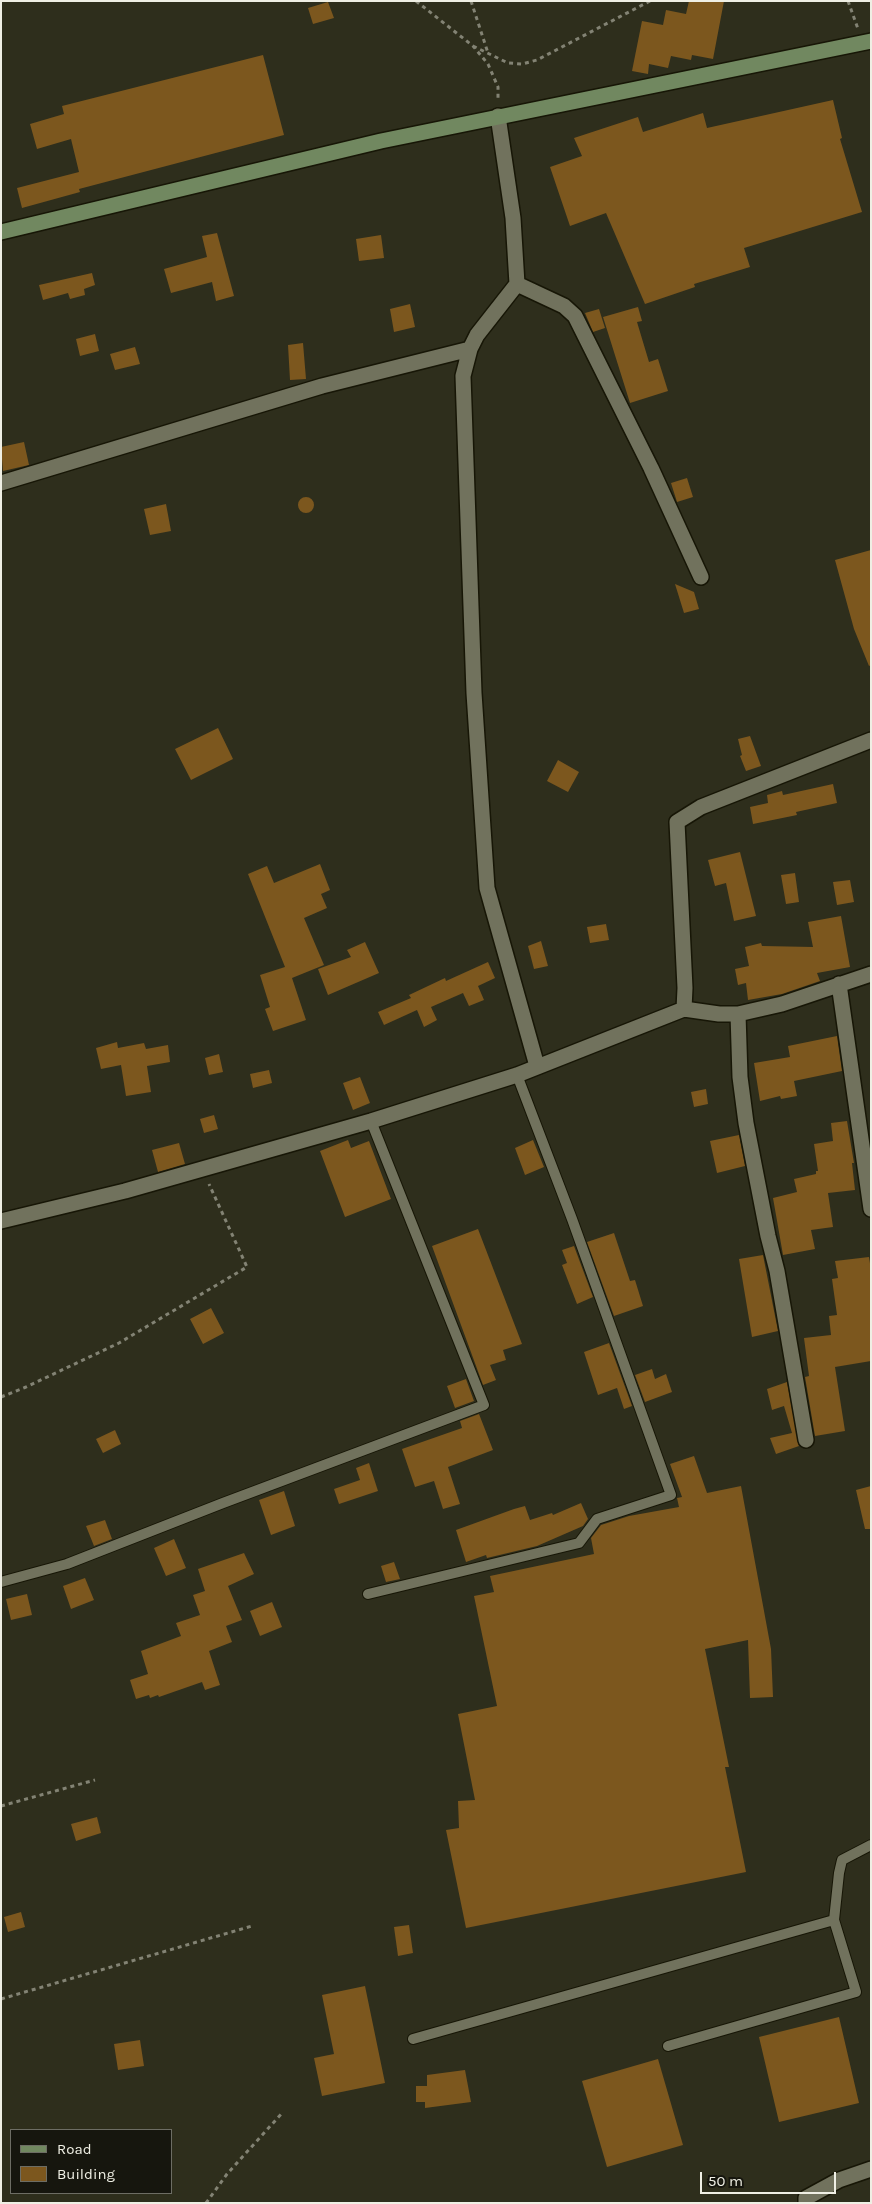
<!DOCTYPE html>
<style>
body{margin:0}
#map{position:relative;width:872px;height:2204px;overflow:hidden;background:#2e2e1c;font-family:Karla,sans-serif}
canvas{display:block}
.frame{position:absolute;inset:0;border:2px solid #efefe4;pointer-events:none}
.legend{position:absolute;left:10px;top:2129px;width:162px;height:65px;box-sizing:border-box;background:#16160e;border:1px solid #6d6d64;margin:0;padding:6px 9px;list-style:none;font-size:15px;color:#efefe4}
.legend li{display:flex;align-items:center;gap:10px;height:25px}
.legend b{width:25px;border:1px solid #6d6d64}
.scale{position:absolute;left:700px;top:2172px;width:136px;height:22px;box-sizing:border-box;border:2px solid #efefe4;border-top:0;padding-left:6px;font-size:15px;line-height:18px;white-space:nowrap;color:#efefe4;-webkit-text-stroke:4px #16160e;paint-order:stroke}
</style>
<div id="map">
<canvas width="872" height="2204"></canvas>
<div class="frame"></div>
<ul class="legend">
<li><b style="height:6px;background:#718860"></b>Road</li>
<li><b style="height:14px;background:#7c571e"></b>Building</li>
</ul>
<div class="scale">50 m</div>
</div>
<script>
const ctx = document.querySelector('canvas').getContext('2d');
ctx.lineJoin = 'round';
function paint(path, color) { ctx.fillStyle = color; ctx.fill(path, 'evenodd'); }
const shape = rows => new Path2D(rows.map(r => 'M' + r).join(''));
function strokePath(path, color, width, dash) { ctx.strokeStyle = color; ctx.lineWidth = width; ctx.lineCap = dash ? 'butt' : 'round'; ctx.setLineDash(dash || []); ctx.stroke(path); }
paint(shape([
 [689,1,724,1,713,59,692,55,691,60,671,56,668,68,649,64,648,74,632,71,642,21,663,25,666,10,686,14],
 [328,2,334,18,313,24,308,8],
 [263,55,284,135,79,189,80,192,22,208,17,188,79,172,71,139,37,149,30,124,64,114,62,106],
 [833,100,842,138,840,139,862,212,744,248,750,267,694,284,695,287,645,304,606,213,570,226,550,167,582,156,574,138,638,117,643,132,703,113,707,128],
 [217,233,234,296,216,301,212,282,171,293,164,269,207,257,202,236],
 [381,235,384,258,359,261,356,239],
 [92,273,95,285,84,289,85,295,70,299,68,293,43,300,39,285],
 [410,304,415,327,394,332,390,309],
 [638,307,642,321,637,322,649,362,658,359,668,391,630,403,603,317],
 [599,309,605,328,593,332,585,313],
 [95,334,99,351,80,356,76,339],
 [303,343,306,379,290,380,288,345],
 [135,347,140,364,115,370,110,354],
 [24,442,29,465,3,471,1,447],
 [687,478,693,497,677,502,671,483],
 '298 505a8 8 0 1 1 16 0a8 8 0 1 1-16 0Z',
 [166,504,171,531,150,535,144,509],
 [871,550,871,665,869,666,854,629,835,560],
 [675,584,694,592,699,609,684,613],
 [218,728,233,759,191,780,175,749],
 [750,736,761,766,746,771,740,756,742,755,738,739],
 [558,760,579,772,568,792,547,781],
 [833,784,837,803,796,812,797,815,753,824,750,807,768,803,767,795,782,791,783,795],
 [740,852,756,916,734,921,726,883,715,886,708,860],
 [320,864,330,890,321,894,327,908,304,918,324,965,292,978,306,1020,273,1031,265,1009,270,1007,260,975,285,967,248,874,267,866,274,883],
 [795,873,799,902,786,904,781,875],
 [850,880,854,902,837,905,833,882],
 [841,916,850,967,817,973,820,981,782,994,748,1000,746,983,738,985,735,969,749,966,745,947,761,943,762,946,813,947,808,922],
 [606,924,609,940,590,943,587,927],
 [541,941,548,966,534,969,528,946],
 [365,942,379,973,328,995,318,969,351,957,347,950],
 [488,962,495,978,478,986,484,1000,469,1006,463,993,431,1007,437,1020,424,1027,417,1010,384,1025,378,1012,411,998,409,995,445,978,446,981],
 [837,1036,842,1071,794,1081,797,1096,781,1099,780,1096,760,1101,754,1063,790,1057,788,1046],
 [117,1042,118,1048,144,1043,146,1049,168,1045,170,1062,147,1066,151,1092,126,1096,121,1065,101,1069,96,1048],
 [219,1054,223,1072,209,1075,205,1058],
 [269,1070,272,1083,253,1088,250,1074],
 [360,1077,370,1103,353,1110,343,1083],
 [706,1089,708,1104,694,1107,691,1092],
 [214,1115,218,1129,204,1133,200,1119],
 [847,1121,854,1163,852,1163,855,1190,828,1193,833,1227,811,1230,815,1249,783,1255,773,1198,797,1192,794,1179,816,1174,816,1171,818,1171,814,1144,833,1141,831,1123],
 [739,1135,745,1166,717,1173,710,1141],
 [348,1140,351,1148,369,1141,391,1199,345,1217,320,1151],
 [533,1140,544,1167,525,1175,515,1148],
 [179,1143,185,1164,158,1172,152,1150],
 [478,1229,522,1344,503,1350,506,1360,490,1365,496,1380,483,1385,432,1246],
 [614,1233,630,1281,635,1280,643,1306,614,1316,587,1242],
 [574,1246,593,1297,577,1304,562,1265,567,1263,562,1250],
 [763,1255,778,1331,752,1337,739,1259],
 [869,1257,871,1270,871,1361,835,1367,845,1431,815,1436,805,1377,809,1376,804,1338,831,1335,829,1316,837,1315,832,1279,838,1278,835,1261],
 [211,1308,224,1333,203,1344,190,1319],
 [609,1343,632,1406,624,1409,617,1388,598,1395,584,1352],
 [652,1369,655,1379,666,1374,672,1392,645,1402,635,1375],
 [466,1379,474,1401,455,1408,447,1386],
 [787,1382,799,1446,776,1454,770,1438,792,1433,784,1406,772,1410,767,1389],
 [479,1414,493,1450,448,1467,460,1504,443,1509,434,1481,415,1487,402,1449,462,1428,460,1421],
 [115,1430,121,1444,103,1453,96,1439],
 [694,1456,707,1493,741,1486,771,1649,773,1697,750,1698,748,1640,705,1649,729,1767,725,1767,746,1872,466,1928,446,1830,459,1828,458,1801,475,1800,458,1714,497,1706,474,1596,494,1592,490,1576,594,1554,591,1538,601,1525,629,1516,679,1507,677,1498,682,1497,670,1464],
 [369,1463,378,1491,339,1504,334,1489,360,1480,356,1468],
 [871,1486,871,1529,865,1529,856,1490],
 [284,1491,295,1526,271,1535,259,1500],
 [581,1503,588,1519,583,1526,537,1546,487,1558,486,1555,466,1562,456,1530,514,1509,525,1506,530,1520,552,1513,553,1515],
 [105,1520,112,1539,94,1546,86,1526],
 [174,1539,186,1568,166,1576,154,1548],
 [244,1553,254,1574,228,1586,242,1620,226,1626,232,1642,209,1651,220,1685,205,1690,202,1682,159,1697,158,1695,150,1698,149,1695,136,1699,130,1680,148,1674,141,1651,181,1636,176,1623,200,1615,193,1595,205,1591,198,1569],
 [394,1562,400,1579,386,1582,381,1566],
 [85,1578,94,1600,71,1609,63,1586],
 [27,1594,32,1615,11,1620,6,1599],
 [272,1602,282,1627,260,1636,250,1611],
 [97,1817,101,1833,76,1841,71,1824],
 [21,1912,25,1927,8,1932,4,1917],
 [409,1925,413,1953,398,1956,394,1927],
 [365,1986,385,2083,322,2096,314,2058,334,2054,322,1995],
 [839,2017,859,2103,779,2122,759,2037],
 [140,2040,144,2066,118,2070,114,2044],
 [658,2059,683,2145,607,2167,582,2081],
 [465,2070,471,2102,425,2108,425,2102,416,2102,416,2086,427,2086,427,2075]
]), '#7c571e');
const lane = shape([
 [1,1582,67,1564,223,1503,484,1405,371,1121],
 [368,1594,579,1543,597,1519,671,1495,572,1219,517,1075],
 [413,2039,834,1920,839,1873,842,1860,871,1845],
 [668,2046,856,1992,834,1920]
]);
const street = shape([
 [498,116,513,218,517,284,477,335,470,349,463,376,474,693,487,888,537,1066],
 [517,284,564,306,575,316,651,468,701,577],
 [1,483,322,386,470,349],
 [839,984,871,1209],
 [684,1009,719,1014,738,1014,782,1004,871,974],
 [738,1014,740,1077,746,1123,768,1236,777,1271,806,1440],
 [1,1221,125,1191,371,1121,517,1075,684,1009,685,988,677,822,701,807,871,740],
 [806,2203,806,2198,839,2180,871,2169]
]);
const secondary = shape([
 [1,232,381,141,871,41]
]);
strokePath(lane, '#171606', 12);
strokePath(street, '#171606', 18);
strokePath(secondary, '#171606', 18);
strokePath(shape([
 [416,1,473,46,488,64,498,87,498,101],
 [471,1,488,53],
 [848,1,858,29],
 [473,46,508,63,522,64,537,60,650,1],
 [1,1397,26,1387,119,1343,247,1267,209,1184],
 [1,1806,95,1780],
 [1,1999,252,1926],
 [206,2203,227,2174,283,2112]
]), '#838374', 3, [4, 4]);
strokePath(lane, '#71725d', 10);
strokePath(street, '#71725d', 15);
strokePath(secondary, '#718860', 15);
</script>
